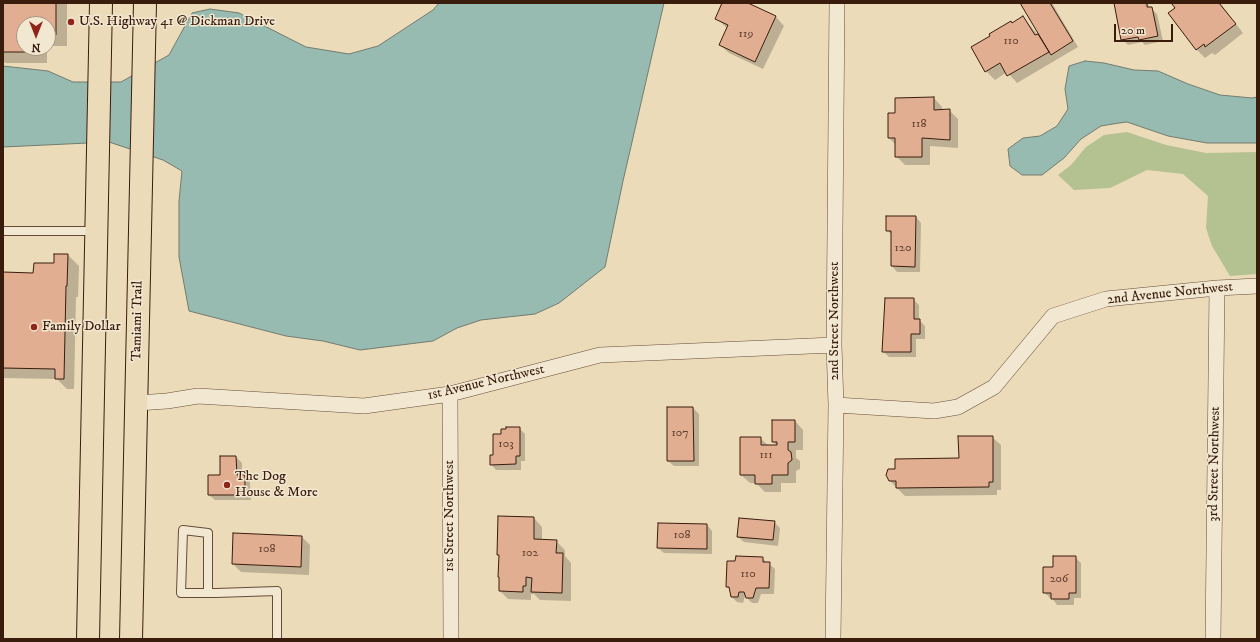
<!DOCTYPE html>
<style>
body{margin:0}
#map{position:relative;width:1260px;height:642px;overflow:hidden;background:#ebdbb9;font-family:"IM FELL DW Pica",serif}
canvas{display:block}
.frame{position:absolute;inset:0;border:4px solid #3a1c0d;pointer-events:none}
.north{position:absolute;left:16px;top:16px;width:40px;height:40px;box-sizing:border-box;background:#f2e8d2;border:1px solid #a89683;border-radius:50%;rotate:180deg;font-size:11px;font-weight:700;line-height:16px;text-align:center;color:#3a1c0d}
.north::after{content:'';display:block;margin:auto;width:14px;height:18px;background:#8f2418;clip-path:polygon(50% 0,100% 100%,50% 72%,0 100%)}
.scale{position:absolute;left:1114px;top:24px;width:59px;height:18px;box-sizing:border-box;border:2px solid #3a1c0d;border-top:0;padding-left:5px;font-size:12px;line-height:14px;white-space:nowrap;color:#3a1c0d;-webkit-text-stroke:3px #f2e8d2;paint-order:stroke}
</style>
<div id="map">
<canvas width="1260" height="642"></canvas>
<div class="frame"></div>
<div class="north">N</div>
<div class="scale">20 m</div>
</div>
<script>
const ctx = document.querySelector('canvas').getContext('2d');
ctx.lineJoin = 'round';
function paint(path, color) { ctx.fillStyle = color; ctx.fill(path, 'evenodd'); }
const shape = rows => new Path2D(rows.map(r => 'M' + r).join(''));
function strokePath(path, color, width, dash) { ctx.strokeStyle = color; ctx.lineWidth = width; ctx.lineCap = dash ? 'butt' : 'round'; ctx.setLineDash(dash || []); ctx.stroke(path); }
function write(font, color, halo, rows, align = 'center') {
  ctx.font = font + ' "IM FELL DW Pica",serif'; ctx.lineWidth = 3; ctx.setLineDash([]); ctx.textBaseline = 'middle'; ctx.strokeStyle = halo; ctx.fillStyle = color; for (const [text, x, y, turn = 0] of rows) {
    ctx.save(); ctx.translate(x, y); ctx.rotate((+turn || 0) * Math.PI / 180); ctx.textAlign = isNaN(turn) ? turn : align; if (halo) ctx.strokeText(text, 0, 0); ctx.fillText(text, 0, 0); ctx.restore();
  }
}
paint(shape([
 [1127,132,1166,145,1206,153,1257,152,1257,274,1230,276,1212,246,1206,228,1208,196,1183,174,1147,170,1110,188,1074,190,1058,175,1071,165,1086,147,1104,135]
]), '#b4c191');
const water = shape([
 [439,3,664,3,623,181,605,267,559,303,535,314,481,320,457,328,433,341,360,350,323,341,286,336,189,311,179,257,179,201,182,171,163,160,109,142,3,147,3,66,48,71,73,82,121,82,169,55,192,13,210,9,239,13,306,47,349,54,378,46,433,10,439,3],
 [1085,61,1104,63,1134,70,1158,71,1188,84,1220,95,1252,98,1257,97,1257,143,1207,143,1168,136,1127,122,1119,123,1101,126,1081,139,1064,158,1042,175,1022,175,1010,166,1008,149,1023,138,1040,136,1057,126,1068,109,1065,89,1069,66,1085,61]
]);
paint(water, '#98bbb1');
strokePath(water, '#727b6f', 1);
paint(shape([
 [3,3,67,3,67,46,48,46,48,24,24,24,24,48,47,48,47,63,5,63,3,61],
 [723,3,746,3,776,17,784,26,763,69,729,53,720,45,728,29,716,18],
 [1021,3,1052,3,1078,47,1017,83,1007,72,995,80,986,71,1012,24,1023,17,1042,40],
 [1115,3,1148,3,1149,8,1151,8,1157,14,1163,41,1145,45,1142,42,1128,45,1122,39],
 [1175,3,1220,3,1243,33,1215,55,1212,53,1205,58,1197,50,1169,14,1177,8],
 [934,98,942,107,942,111,949,110,958,119,958,148,930,146,930,165,905,165,896,156,896,145,889,138],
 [916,217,921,223,920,272,897,272,892,266,892,235,888,231],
 [68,255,79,266,78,297,76,297,74,389,67,389,57,379,3,378,3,273,34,274,55,264],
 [913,299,919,305,919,320,925,326,925,339,916,339,916,357,889,357,883,351],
 [693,408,699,414,699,466,674,466,668,461],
 [795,421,803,430,803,450,796,450,796,458,800,461,800,469,796,471,796,483,781,483,781,492,765,492,756,483,750,483,741,475,760,438,769,446,778,446,773,442],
 [519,428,525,434,525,461,521,461,521,470,496,470,491,464,502,435],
 [992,437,1001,445,1001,490,997,490,997,495,905,496,889,480,896,470,960,459],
 [236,457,242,463,242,476,245,476,250,482,251,500,215,500,209,495,221,476],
 [499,517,534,518,542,527,542,541,556,541,565,550,565,556,571,563,571,601,540,600,534,594,531,594,531,600,508,599,500,591,500,556,498,555],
 [774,522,780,528,778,546,744,542,738,537],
 [707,525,712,531,712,554,664,553,658,548],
 [302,537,310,545,309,575,241,572,233,564],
 [1075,557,1081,563,1081,598,1074,598,1074,605,1057,605,1052,598,1050,598,1044,592,1054,568],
 [762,558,775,569,774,594,761,594,758,603,752,603,745,596,743,603,737,602,732,597,731,590,727,587]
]), '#0003');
const building = shape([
 [3,3,56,3,56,35,48,35,48,24,24,24,24,48,37,48,37,52,3,52,3,3],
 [722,3,748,3,776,16,755,62,719,45,728,25,715,19,722,3],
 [1020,3,1050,3,1073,41,1051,55,1020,3],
 [1114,3,1144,3,1145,4,1147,3,1147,7,1152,7,1158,36,1139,40,1138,37,1121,40,1114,3],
 [1173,3,1219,3,1236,24,1205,47,1204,44,1196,50,1168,13,1175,8,1172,4,1173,3],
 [1023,16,1035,35,1038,34,1049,52,1007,76,1000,63,985,72,971,47,990,36,989,34,1011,21,1012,23,1023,16],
 [934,97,934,110,950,109,950,140,922,138,922,157,895,157,895,138,888,138,888,113,895,113,895,98,934,97],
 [886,216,916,216,915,267,891,266,891,231,886,231,886,216],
 [54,254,68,254,67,286,66,286,64,379,55,379,55,369,3,368,3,272,33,273,34,263,54,263,54,254],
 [885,298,914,298,914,319,920,319,920,334,911,334,911,352,882,352,885,298],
 [667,407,693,407,694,461,667,461,667,407],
 [772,420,795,420,795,442,788,442,788,450,791,452,792,460,788,463,788,475,772,475,772,484,755,484,755,475,740,475,740,437,761,437,761,445,777,445,777,442,772,442,772,420],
 [506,427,520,427,520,456,516,456,516,464,490,465,490,455,493,455,493,434,501,434,501,429,506,429,506,427],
 [958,436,993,436,993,482,989,482,989,487,896,488,896,481,889,481,886,475,888,469,895,469,895,459,959,458,958,436],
 [220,456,236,456,237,475,245,475,245,495,208,495,208,475,220,475,220,456],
 [498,516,534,517,534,539,557,540,556,553,563,553,562,593,531,592,532,578,526,577,526,586,523,586,523,592,499,591,499,577,498,577,499,555,497,555,498,516],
 [739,518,775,521,773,540,737,537,739,518],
 [658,523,707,524,707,549,657,548,658,523],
 [233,533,302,536,301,567,232,564,233,533],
 [736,556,763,557,763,562,770,562,769,588,756,588,753,598,746,598,744,592,739,592,738,597,731,597,729,587,726,587,727,561,735,561,736,556],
 [1053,556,1076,556,1076,593,1069,593,1069,599,1051,599,1051,593,1043,593,1043,567,1053,567,1053,556]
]);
paint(building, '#e1ae92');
strokePath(building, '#3a1c0d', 1);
const lane = shape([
 [3,231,96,231],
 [208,593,208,533,183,530,181,593,216,593,277,591,277,639]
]);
const street = shape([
 [450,394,451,639],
 [137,403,167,401,198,396,364,406,450,394,600,355,834,345],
 [836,405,934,411,958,407,994,387,1053,316,1106,299,1217,288,1257,286],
 [833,639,836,405,834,345,837,3],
 [1213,639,1217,288]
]);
const primary = shape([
 [88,639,101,3],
 [131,639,145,3]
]);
strokePath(lane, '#664c38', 10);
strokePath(street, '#664c38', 16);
strokePath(primary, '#3a1c0d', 24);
strokePath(lane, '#f2e8d2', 8);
strokePath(street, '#f2e8d2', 15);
strokePath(primary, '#ebdbb9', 22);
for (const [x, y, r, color] of [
 [71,22,4,"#8f2418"],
 [34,327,4,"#8f2418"],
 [227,485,4,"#8f2418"]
]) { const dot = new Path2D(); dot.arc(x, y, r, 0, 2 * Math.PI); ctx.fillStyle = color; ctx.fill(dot); strokePath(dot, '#f2e8d2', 1.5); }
write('12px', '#64402e', null, [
 ["119",746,35],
 ["110",1011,42],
 ["118",919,125],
 ["120",903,249],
 ["107",680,434],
 ["103",506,445],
 ["111",766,456],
 ["108",682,536],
 ["108",267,550],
 ["102",530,554],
 ["110",748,575],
 ["206",1059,580]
]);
write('14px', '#3a1c0d', '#f2e8d2', [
 ["U.S. Highway 41 @ Dickman Drive",79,22],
 ["Family Dollar",42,327],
 ["The Dog",235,477],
 ["House & More",235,493]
], 'left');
write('14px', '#3a1c0d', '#f2e8d2', [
 ["2nd Avenue Northwest",1170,294,-6],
 ["Tamiami Trail",138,321,-89],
 ["2nd Street Northwest",835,321,-90],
 ["1st Avenue Northwest",486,383,-13],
 ["3rd Street Northwest",1215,464,-89],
 ["1st Street Northwest",450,516,-90]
]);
</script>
